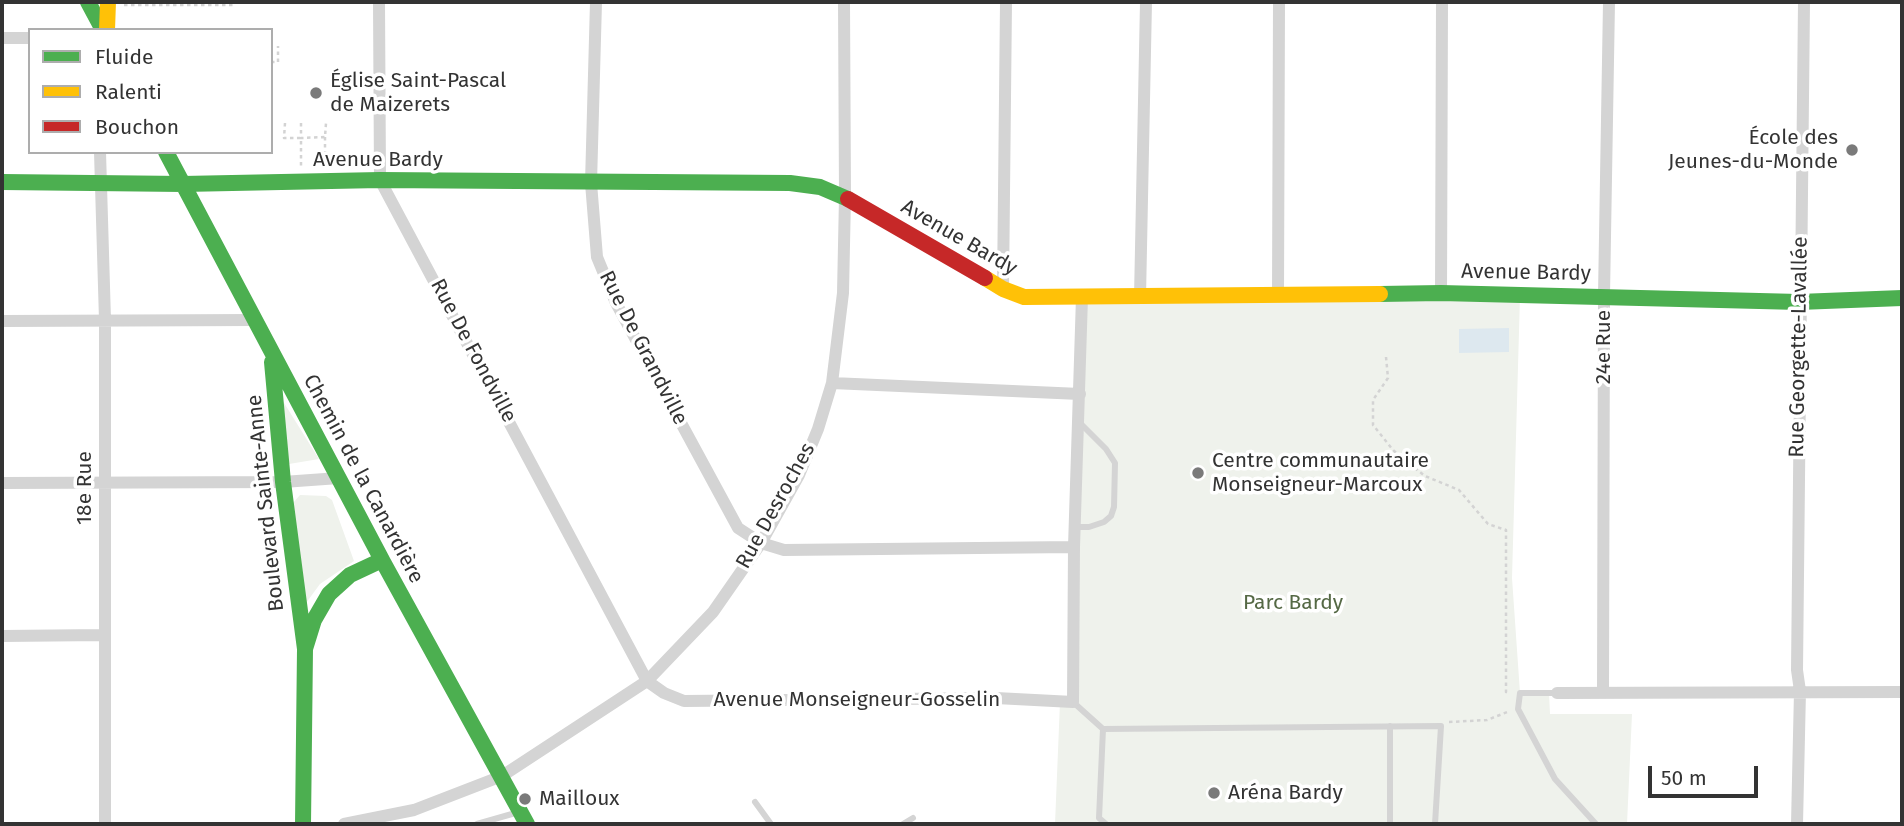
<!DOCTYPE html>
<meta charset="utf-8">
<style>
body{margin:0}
#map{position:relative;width:1904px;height:826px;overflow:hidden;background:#fff;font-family:"Fira Sans",sans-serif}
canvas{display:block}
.frame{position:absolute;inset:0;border:4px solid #333;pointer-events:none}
.legend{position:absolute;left:28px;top:28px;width:245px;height:126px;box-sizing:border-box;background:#fff;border:2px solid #adadad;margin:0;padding:9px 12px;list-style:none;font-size:21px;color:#333}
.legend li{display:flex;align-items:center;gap:14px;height:35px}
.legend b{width:35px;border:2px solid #adadad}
.scale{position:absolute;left:1648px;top:766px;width:110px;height:32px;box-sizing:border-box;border:4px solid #333;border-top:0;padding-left:9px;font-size:21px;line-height:24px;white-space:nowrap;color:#333;-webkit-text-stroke:5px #fff;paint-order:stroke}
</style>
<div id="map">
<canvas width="1904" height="826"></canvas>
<div class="frame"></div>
<ul class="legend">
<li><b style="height:9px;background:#4caf50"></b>Fluide</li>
<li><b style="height:9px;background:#ffc107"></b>Ralenti</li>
<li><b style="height:9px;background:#c62828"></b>Bouchon</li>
</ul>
<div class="scale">50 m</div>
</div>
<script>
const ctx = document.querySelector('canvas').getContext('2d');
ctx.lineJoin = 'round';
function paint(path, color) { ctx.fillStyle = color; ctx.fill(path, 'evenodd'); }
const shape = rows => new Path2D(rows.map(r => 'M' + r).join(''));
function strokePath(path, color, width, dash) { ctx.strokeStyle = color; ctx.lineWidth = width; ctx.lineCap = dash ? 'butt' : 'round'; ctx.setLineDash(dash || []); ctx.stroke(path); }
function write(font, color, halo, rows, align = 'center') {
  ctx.font = font + ' "Fira Sans",sans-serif'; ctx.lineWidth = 7; ctx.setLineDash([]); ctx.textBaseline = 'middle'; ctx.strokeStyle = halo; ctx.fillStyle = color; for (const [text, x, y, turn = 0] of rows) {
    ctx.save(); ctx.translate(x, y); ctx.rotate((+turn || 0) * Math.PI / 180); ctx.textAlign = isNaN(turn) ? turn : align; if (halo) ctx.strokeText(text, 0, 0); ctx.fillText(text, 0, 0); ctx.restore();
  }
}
paint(shape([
 [1520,296,1512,578,1520,693,1549,693,1550,714,1632,714,1627,824,1055,824,1060,702,1072,702,1082,297],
 [276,390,319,459,289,464],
 [300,495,326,496,332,500,354,561,320,584,306,603,293,503]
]), '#eff2ec');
paint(shape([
 [1509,328,1509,352,1459,353,1459,329]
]), '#dde8ef');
strokePath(shape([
 [124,5,233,5],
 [243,30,244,29],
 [271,62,278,62,278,46],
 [285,123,284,138,301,138,301,168],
 [301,123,301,138,325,137,326,123],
 [325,137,325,165],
 [1386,357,1388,378,1373,400,1373,425,1393,450,1408,463,1425,476,1459,490,1488,524,1506,530,1506,692,1510,692],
 [1449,722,1487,720,1510,711]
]), '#d3d3d3', 2.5, [3.5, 3.5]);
strokePath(shape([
 [1075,527,1089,527,1104,522,1111,516,1114,507,1115,463,1106,449,1079,422],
 [1557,693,1520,693,1518,709,1555,779,1596,824],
 [1073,702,1103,729],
 [755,802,771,824],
 [477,824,519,812],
 [903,824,913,818],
 [1106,824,1099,818,1103,729,1441,726,1435,824],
 [1390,824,1390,726]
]), '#d4d4d4', 6);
strokePath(shape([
 [379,2,380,180,647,681,664,693,684,701,996,698,1073,702,1074,547,1082,297],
 [596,2,591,183,597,257,616,303,738,528,761,543,784,550,1074,547],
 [2,38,30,38],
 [100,152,105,320,105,824],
 [1003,289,1006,2],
 [1441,293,1442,2],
 [1278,294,1279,2],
 [1140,297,1146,2],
 [2,321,254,320],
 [832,383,1080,394],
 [2,483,283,482,339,478],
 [2,636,104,635],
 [1603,692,1604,295,1609,2],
 [1557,693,1902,692],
 [344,824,414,810,502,776,647,681,713,612,761,543,799,475,818,429,832,383,843,293,845,197,844,2],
 [1797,824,1800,691,1797,670,1804,2]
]), '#d4d4d4', 12);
strokePath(shape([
 [88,2,103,30],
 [166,152,382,560,350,575,329,594,314,620,305,649],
 [2,182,183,184,380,180,790,183,820,187,848,199],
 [1380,294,1441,293,1799,302,1902,298],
 [272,362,283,482,305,649,303,824],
 [382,560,527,824]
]), '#4caf50', 16);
strokePath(shape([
 [107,30,108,2],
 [985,278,1003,289,1024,297,1380,294]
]), '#ffc107', 16);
strokePath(shape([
 [848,199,985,278]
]), '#c62828', 16);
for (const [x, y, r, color] of [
 [316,93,7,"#7a7a7a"],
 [1852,150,7,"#7a7a7a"],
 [1198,473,7,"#7a7a7a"],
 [1214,793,7,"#7a7a7a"],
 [525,799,7,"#7a7a7a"]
]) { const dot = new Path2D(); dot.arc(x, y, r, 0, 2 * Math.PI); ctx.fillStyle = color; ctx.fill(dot); strokePath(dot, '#fff', 2.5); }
write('21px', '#333', '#fff', [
 ["Église Saint-Pascal",330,81],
 ["de Maizerets",330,105],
 ["École des",1838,138,"right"],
 ["Jeunes-du-Monde",1838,162,"right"],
 ["Centre communautaire",1212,461],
 ["Monseigneur-Marcoux",1212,485],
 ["Aréna Bardy",1228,793],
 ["Mailloux",539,799]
], 'left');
write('21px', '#333', '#fff', [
 ["Avenue Bardy",378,160],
 ["Avenue Bardy",959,238,30],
 ["Avenue Bardy",1526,273,1],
 ["24e Rue",1604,347,-90],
 ["Rue Georgette-Lavallée",1799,347,-89],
 ["Rue De Grandville",643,348,63],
 ["Rue De Fondville",473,351,62],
 ["Chemin de la Canardière",363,479,62],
 ["18e Rue",85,488,-90],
 ["Boulevard Sainte-Anne",266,503,-96],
 ["Rue Desroches",776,506,-61],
 ["Avenue Monseigneur-Gosselin",857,700]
]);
write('21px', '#556945', '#fff', [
 ["Parc Bardy",1293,603]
]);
</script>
